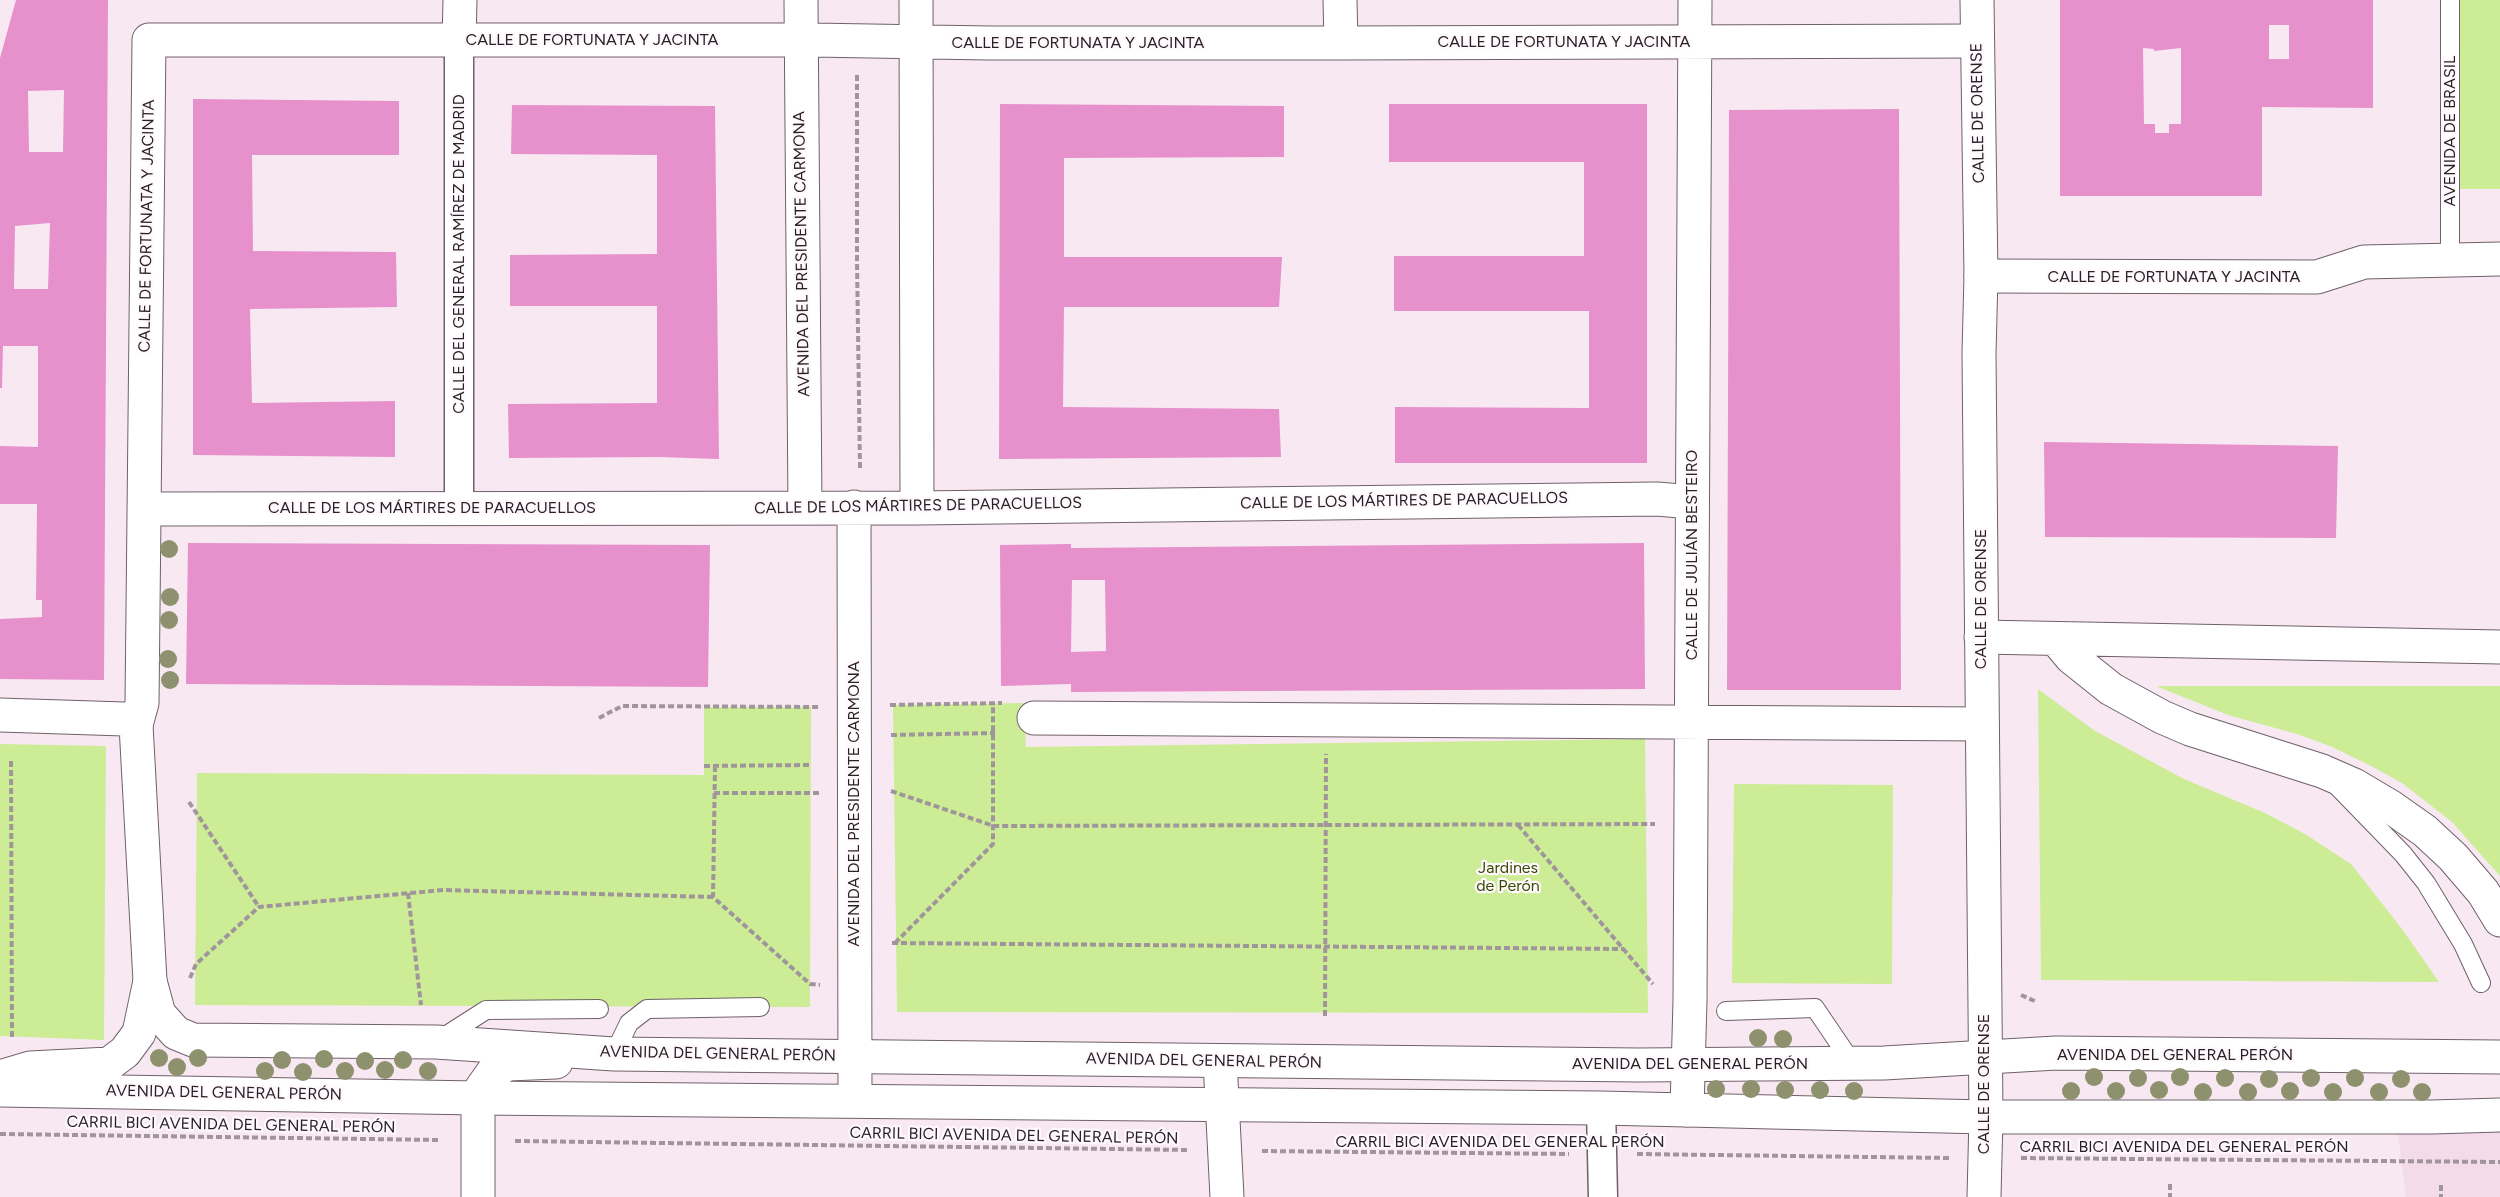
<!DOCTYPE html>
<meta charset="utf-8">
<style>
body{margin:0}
canvas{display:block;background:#f8e8f2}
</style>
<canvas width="2500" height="1197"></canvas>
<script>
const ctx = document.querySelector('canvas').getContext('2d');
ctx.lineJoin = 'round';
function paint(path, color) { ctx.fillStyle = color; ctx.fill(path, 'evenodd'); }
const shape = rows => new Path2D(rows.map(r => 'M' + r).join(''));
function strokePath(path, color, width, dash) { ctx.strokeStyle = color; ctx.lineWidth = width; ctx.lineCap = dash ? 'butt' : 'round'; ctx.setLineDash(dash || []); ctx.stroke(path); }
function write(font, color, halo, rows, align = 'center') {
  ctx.font = font + ' Figtree,sans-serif'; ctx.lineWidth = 4.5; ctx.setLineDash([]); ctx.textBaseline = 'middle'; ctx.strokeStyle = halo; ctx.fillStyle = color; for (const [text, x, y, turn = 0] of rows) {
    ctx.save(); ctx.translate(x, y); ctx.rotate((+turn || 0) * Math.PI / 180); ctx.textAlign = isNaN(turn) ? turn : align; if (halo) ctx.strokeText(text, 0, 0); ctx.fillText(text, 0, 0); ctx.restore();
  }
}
paint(shape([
 [2500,1115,2500,1197,2406,1197,2396,1117]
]), '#f3dbea');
paint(shape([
 [2456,0,2500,0,2500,189,2457,189],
 [2156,686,2500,686,2500,876,2452,822,2402,783,2371,766,2330,746,2297,734,2228,715],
 [2038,689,2095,731,2184,779,2265,813,2305,834,2351,864,2402,929,2439,982,2041,980],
 [1024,703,1026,747,1645,739,1648,1013,897,1012,893,705],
 [704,707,811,707,810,1007,195,1005,197,773,704,775],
 [0,744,106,746,104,1040,0,1036],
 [1734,784,1893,785,1892,984,1732,983]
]), '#cdec96');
paint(shape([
 [16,0,108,0,104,680,0,679,0,619,42,617,42,600,36,600,37,504,0,504,0,446,38,447,38,346,3,346,2,388,0,388,0,58],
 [64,90,63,152,29,152,28,91],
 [50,223,48,289,14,289,15,226],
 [2060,0,2373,0,2373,108,2262,107,2262,196,2060,196],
 [2269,25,2289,25,2289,59,2269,59],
 [2143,48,2154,49,2154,51,2181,48,2181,124,2169,124,2169,133,2155,133,2155,124,2144,124],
 [193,99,399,101,399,155,252,155,253,251,396,252,397,307,250,309,252,403,395,401,395,457,193,455],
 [1000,104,1284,106,1284,157,1064,158,1064,257,1282,257,1279,307,1064,307,1063,407,1279,409,1281,457,999,459],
 [1389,104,1647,104,1647,463,1395,463,1395,407,1589,408,1589,311,1394,311,1394,256,1584,256,1584,162,1389,162],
 [512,105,715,106,719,459,658,457,509,458,508,404,657,403,657,306,510,306,510,255,657,254,657,155,511,154],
 [1899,109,1901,690,1727,690,1729,110],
 [2044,442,2338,446,2336,538,2045,537],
 [188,543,710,545,708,687,186,684],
 [1644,543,1645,689,1071,692,1071,684,1001,686,1000,545,1071,544,1071,548],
 [1072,580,1105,580,1106,651,1071,652]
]), '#e791cc');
const service = shape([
 [2450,261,2450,0],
 [2338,787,2403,854,2426,883,2463,944,2481,983],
 [1726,1011,1815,1008,1853,1064],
 [439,1040,486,1010,599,1009],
 [614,1054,629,1023,647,1009,760,1007]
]);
const pedestrian = shape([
 [459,41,459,508],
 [1601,1108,1603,1197]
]);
const minor = shape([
 [801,0,805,508],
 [916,0,917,508],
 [1340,0,1341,43],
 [459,41,460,0],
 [1981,276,2317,277,2364,262,2500,259],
 [854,507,855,1100],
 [144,509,917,508,1657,499,1692,502],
 [1981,637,2500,647],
 [2056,639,2071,657,2111,689,2162,717,2190,729,2322,771,2354,785,2391,807,2425,831,2453,857,2483,892,2500,920],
 [1034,718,1982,724],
 [136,725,142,703,149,40,812,40,989,43,1341,43,1977,41],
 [1220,1061,1227,1197],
 [0,1077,30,1068,109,1064,125,1052,139,1033,150,981],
 [1687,1110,1690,1000,1695,0],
 [478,1197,478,1098,481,1089,493,1072,508,1064,556,1062]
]);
const tertiary = shape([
 [1977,0,1981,276,1979,353,1986,1117,1984,1197]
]);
const secondary = shape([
 [0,715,124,719,136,725,150,981,159,1014,176,1033,193,1040,436,1042,614,1054,1639,1065,1884,1063,2056,1053,2500,1057],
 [0,1090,478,1098,1601,1108,1986,1117,2432,1117,2500,1115]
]);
strokePath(service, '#6f616a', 20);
strokePath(pedestrian, '#6f616a', 31);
strokePath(minor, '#6f616a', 35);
strokePath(tertiary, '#6f616a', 35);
strokePath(secondary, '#6f616a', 35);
strokePath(shape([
 [857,75,857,261,860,468],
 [890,705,1002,703],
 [599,718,622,706,819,707],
 [891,735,995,733],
 [11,761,12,1037],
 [704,766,811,765],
 [715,766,713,897,810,984,820,985],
 [891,791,994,826,1655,824],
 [714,793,820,793],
 [189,802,259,907],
 [1518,825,1653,984],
 [408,893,421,1005],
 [892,943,1624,949],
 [895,943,993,844,993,703],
 [190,978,196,964,259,907,443,890,713,897],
 [2021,995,2037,1002],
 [1325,1016,1326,754],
 [0,1134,441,1140],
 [515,1141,1188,1150],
 [1262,1151,1569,1154],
 [1637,1154,1950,1158],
 [2021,1158,2500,1162],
 [2170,1184,2170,1197],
 [2441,1185,2441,1197]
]), '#a1959c', 4, [6, 3]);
strokePath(service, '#fff', 18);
strokePath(pedestrian, '#fff', 28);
strokePath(minor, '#fff', 33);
strokePath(tertiary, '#fff', 33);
strokePath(secondary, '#fff', 33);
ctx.fillStyle = '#8e916e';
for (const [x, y] of [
 [169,549],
 [170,597],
 [169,620],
 [168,659],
 [170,680],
 [1758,1038],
 [1783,1039],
 [159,1058],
 [198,1058],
 [324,1059],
 [282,1060],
 [403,1060],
 [365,1061],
 [177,1067],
 [385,1070],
 [265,1071],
 [345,1071],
 [428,1071],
 [303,1072],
 [2094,1077],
 [2180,1077],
 [2138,1078],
 [2225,1078],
 [2311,1078],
 [2355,1078],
 [2269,1079],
 [2401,1079],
 [1716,1089],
 [1751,1089],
 [1785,1090],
 [1820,1090],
 [2159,1090],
 [1854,1091],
 [2071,1091],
 [2116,1091],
 [2290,1091],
 [2203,1092],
 [2248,1092],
 [2333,1092],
 [2379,1092],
 [2422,1092]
]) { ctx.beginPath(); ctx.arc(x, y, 9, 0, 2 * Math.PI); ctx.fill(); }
write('16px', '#282226', '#fff8fc', [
 ["CALLE DE FORTUNATA Y JACINTA",592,40],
 ["CALLE DE FORTUNATA Y JACINTA",1564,42],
 ["CALLE DE FORTUNATA Y JACINTA",1078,43],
 ["CALLE DE ORENSE",1978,113,-91],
 ["AVENIDA DE BRASIL",2450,131,-90],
 ["CALLE DE FORTUNATA Y JACINTA",147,226,-89],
 ["CALLE DEL GENERAL RAMÍREZ DE MADRID",459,254,-90],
 ["AVENIDA DEL PRESIDENTE CARMONA",802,254,-91],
 ["CALLE DE FORTUNATA Y JACINTA",2174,277],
 ["CALLE DE LOS MÁRTIRES DE PARACUELLOS",1404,501,-1],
 ["CALLE DE LOS MÁRTIRES DE PARACUELLOS",918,506,-1],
 ["CALLE DE LOS MÁRTIRES DE PARACUELLOS",432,508],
 ["CALLE DE JULIÁN BESTEIRO",1692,555,-90],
 ["CALLE DE ORENSE",1981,599,-90],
 ["AVENIDA DEL PRESIDENTE CARMONA",854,804,-90],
 ["AVENIDA DEL GENERAL PERÓN",718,1054,1],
 ["AVENIDA DEL GENERAL PERÓN",2175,1055],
 ["AVENIDA DEL GENERAL PERÓN",1204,1061,1],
 ["AVENIDA DEL GENERAL PERÓN",1690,1064],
 ["CALLE DE ORENSE",1984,1084,-90],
 ["AVENIDA DEL GENERAL PERÓN",224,1093,1],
 ["CARRIL BICI AVENIDA DEL GENERAL PERÓN",231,1125,1],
 ["CARRIL BICI AVENIDA DEL GENERAL PERÓN",1014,1136,1],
 ["CARRIL BICI AVENIDA DEL GENERAL PERÓN",1500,1142],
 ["CARRIL BICI AVENIDA DEL GENERAL PERÓN",2184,1147]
]);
write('16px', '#374a02', '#fff8fc', [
 ["Jardines",1508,868],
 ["de Perón",1508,886]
]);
</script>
